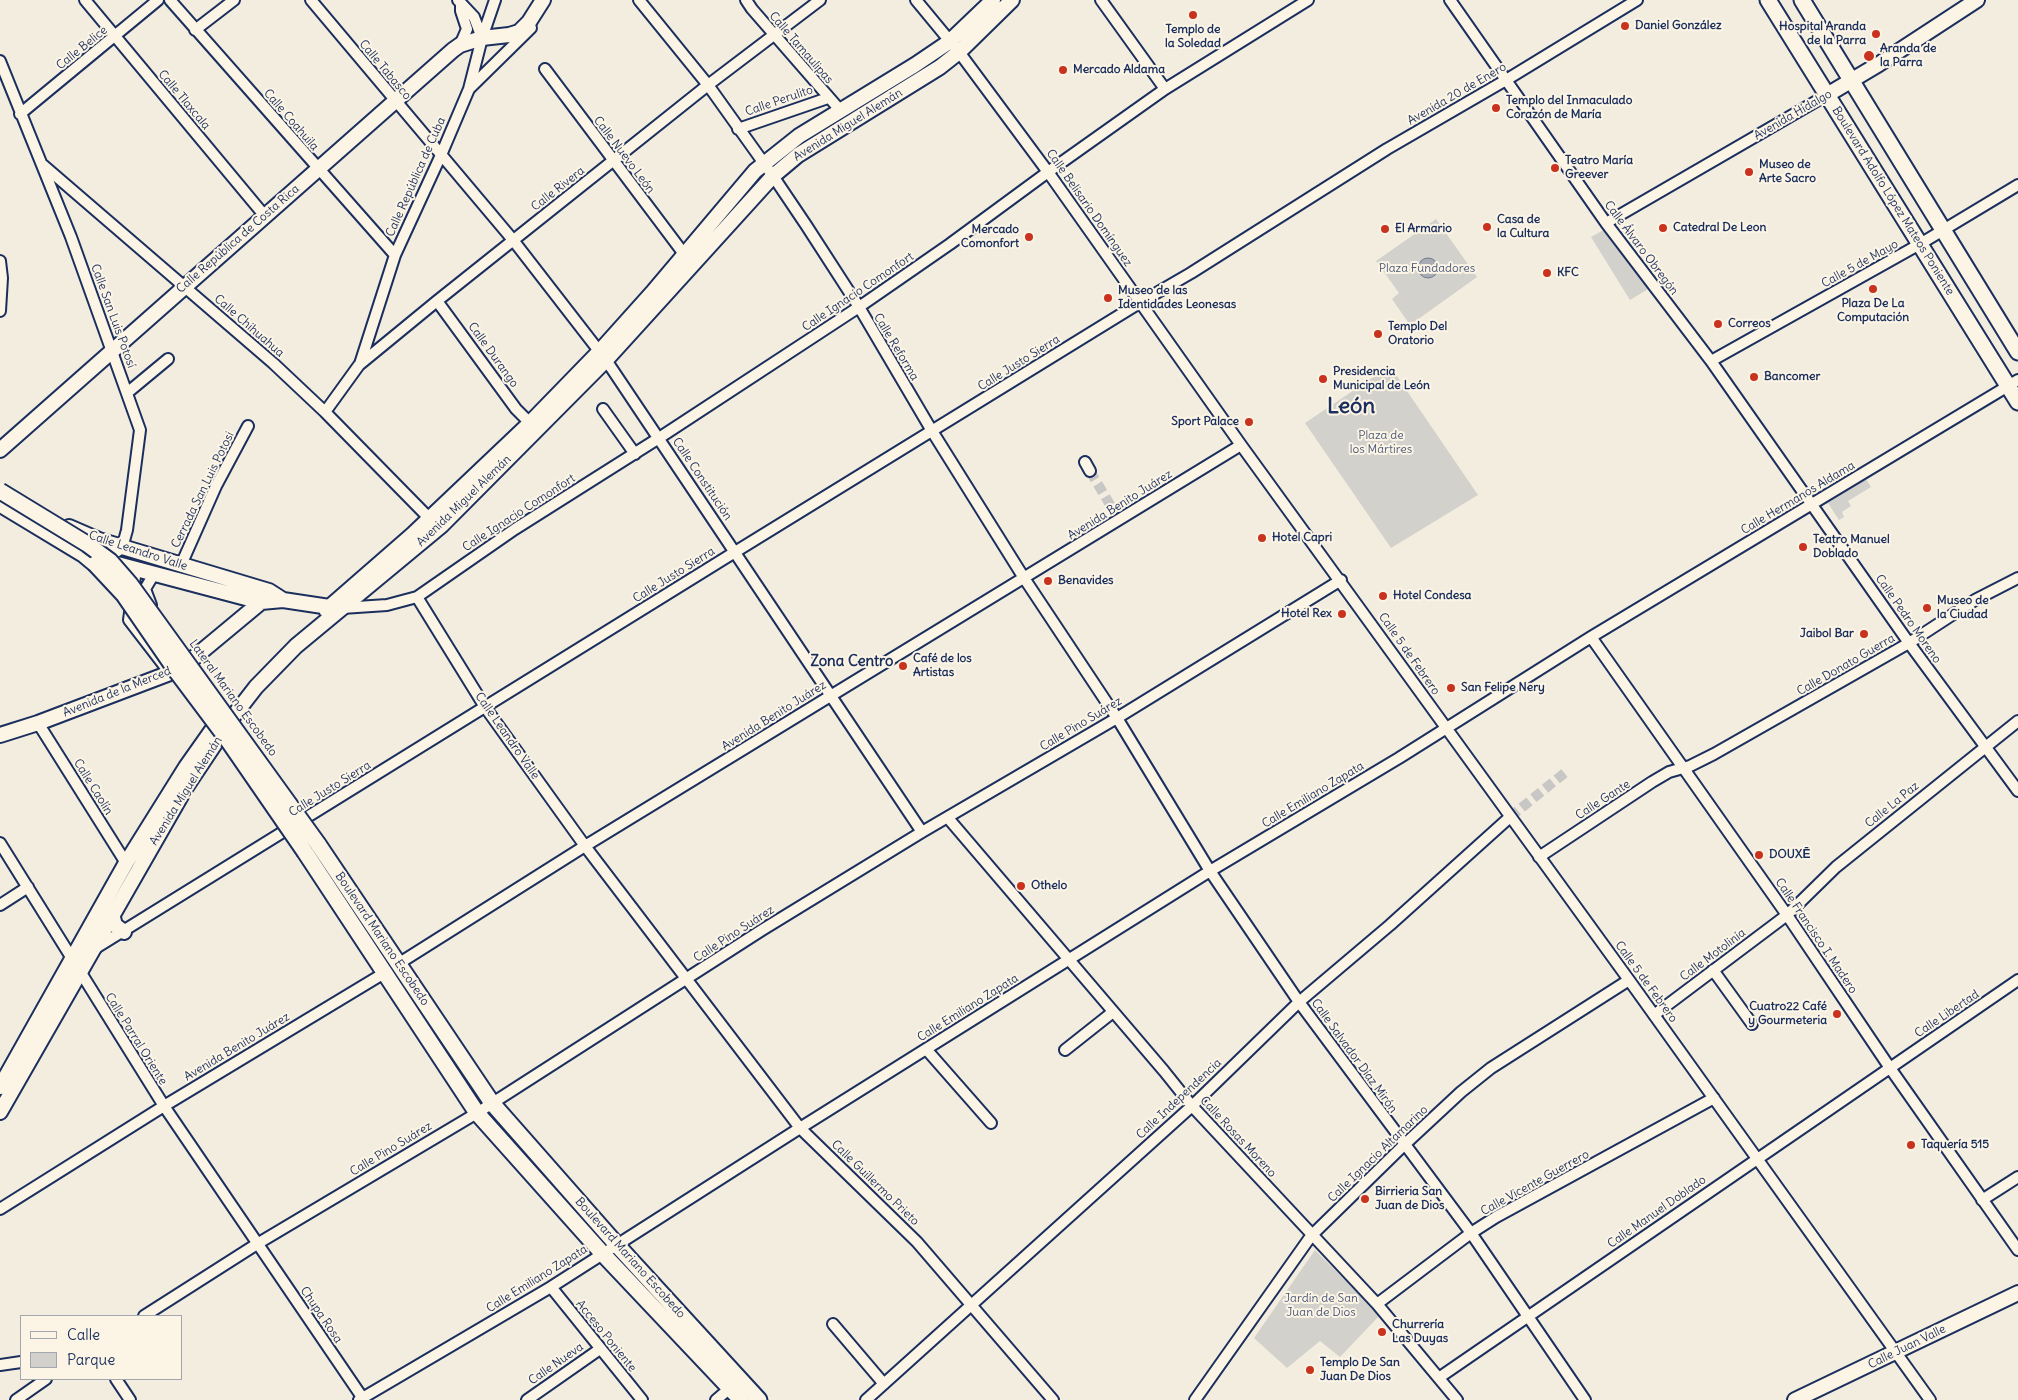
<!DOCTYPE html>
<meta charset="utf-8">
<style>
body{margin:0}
#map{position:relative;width:2018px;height:1400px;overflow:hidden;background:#f3ede0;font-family:Delius,sans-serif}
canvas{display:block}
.legend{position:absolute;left:20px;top:1315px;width:162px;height:65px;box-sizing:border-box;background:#fcf5e5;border:1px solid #a2a6af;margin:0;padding:6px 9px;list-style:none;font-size:15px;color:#1b2f5e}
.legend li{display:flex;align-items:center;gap:10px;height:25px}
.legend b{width:25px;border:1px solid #a2a6af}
</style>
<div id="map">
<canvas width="2018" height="1400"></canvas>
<ul class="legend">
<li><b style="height:6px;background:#fcf5e5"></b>Calle</li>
<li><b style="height:14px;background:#d3d1cc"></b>Parque</li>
</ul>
</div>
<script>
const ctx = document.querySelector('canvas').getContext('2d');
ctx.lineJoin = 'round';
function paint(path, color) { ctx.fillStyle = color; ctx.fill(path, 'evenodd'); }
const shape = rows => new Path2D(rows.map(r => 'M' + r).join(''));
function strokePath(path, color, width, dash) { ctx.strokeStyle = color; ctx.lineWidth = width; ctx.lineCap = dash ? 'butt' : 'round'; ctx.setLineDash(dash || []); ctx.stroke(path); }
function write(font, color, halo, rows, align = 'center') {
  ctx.font = font + ' Delius,sans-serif'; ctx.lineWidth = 4; ctx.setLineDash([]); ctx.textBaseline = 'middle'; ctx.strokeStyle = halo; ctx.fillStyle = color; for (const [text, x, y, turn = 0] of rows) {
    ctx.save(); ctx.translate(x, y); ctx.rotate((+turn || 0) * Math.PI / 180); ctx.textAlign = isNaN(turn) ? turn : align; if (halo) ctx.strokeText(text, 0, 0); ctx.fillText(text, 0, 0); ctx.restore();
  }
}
paint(shape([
 [1436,219,1477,277,1410,325,1392,299,1399,293,1376,261],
 [1607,228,1650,288,1630,300,1591,237],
 [1390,366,1478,495,1391,548,1305,423],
 [1866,479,1871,487,1848,501,1851,506,1842,512,1844,517,1839,520,1828,503],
 [1315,1250,1380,1315,1340,1357,1320,1341,1287,1368,1254,1338]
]), '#d3d1cc');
const water = shape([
 '1418 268a10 10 0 1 1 20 0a10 10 0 1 1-20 0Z'
]);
paint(water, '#a9acb3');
strokePath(water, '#707a91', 1);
strokePath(shape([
 [1090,471,1115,513],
 [1510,817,1567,771]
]), '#c8c7c6', 10, [10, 5]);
const street = shape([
 [85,0,264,215],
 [170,0,395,255],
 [311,0,513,240,606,360,922,832],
 [458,0,474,17,482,38],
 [639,0,708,85,773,176,806,225,859,307,932,431,1024,578,1117,718,1210,871,1299,1002,1471,1233,1585,1400],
 [746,0,752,9,840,110],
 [916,0,959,52,1048,172,1241,445,1629,980,1930,1400],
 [1101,0,1165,89],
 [1450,0,1606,223,1711,361,1909,643,2018,791],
 [195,30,234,0],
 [460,45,467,29,461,11,461,4],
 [0,61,71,237,140,430,127,530,122,548,110,556,101,556],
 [545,69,684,254],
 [470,88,531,28],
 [20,114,158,0],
 [738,129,828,98],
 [43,165,273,363,325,412,430,519],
 [1606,223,1827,95],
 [0,261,2,278,0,311],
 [437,301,516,409,530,423],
 [1711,361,1920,244,2018,185],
 [360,364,395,255,441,155,469,89,482,38,495,0],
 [127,393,168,359],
 [603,409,635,454],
 [325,412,359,365,437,301,708,85,820,0],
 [1085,462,1090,471],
 [181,565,216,486,248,426],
 [136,569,129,620,166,668],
 [417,597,485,707,585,846,800,1128,917,1242,1053,1400],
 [151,605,145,589,154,574],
 [342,608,387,605,417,597,515,529,659,438,859,307,950,244,1048,172,1165,89,1308,0],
 [1591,637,1787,915,1890,1068,2018,1250],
 [38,723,126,863],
 [948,818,1164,1071,1192,1106,1377,1304,1457,1400],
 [0,843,164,1106,364,1400],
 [1539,857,1652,782,1669,772,1690,766,1714,754,1909,643,1975,600,2018,578],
 [0,905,28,887],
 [94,949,735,552,1141,302,1191,273,1387,149,1506,80,1637,0],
 [398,964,585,846,1241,445],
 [1713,970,1752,1024],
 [1654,1015,1787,915,1836,867,2018,721],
 [926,1049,991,1123],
 [1065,1050,1113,1012],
 [1982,1200,2018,1177],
 [0,1209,164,1106,386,972,383,970],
 [551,1287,642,1400],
 [1377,1304,1471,1233,1496,1217,1714,1098],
 [144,1316,257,1244,477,1113,762,930,922,832,1117,718,1341,580],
 [833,1324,884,1384],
 [0,1365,21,1362],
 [1440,1377,2018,980],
 [116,1379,130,1400],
 [16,1400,46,1379],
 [359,1400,551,1287,800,1128,1210,871,1399,758,1591,637,2018,380],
 [527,1400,600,1349],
 [716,1400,730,1388],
 [866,1400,1192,1106,1299,1002,1390,925,1510,817],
 [1195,1400,1311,1236,1404,1145,1461,1092,1491,1068,1629,980]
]);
const secondary = shape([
 [1827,95,1879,64,1977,0],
 [0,450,453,50,460,45,482,38,509,35,519,32,529,22,543,0],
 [69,527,99,540,269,591,283,600],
 [106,561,261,602,283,600,336,608],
 [326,610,412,535,530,423,600,351,652,293,755,171,799,136,915,65,949,42,993,0],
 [0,735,38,723,170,673,190,661,261,602,269,591],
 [112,914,115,925,124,932],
 [0,1087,126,863,186,767,222,716],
 [0,1112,186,787,232,718,256,687,296,646,442,525,606,360,773,176,798,155,940,67,959,52,1012,0],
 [1795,1400,2018,1293]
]);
const primary = shape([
 [1768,0,2018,402],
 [1802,0,2018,352],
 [0,504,83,554,95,564],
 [318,844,492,1103,617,1245,759,1400],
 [305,852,477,1113,602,1253,741,1400]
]);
strokePath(street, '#1b2f5e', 14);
strokePath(secondary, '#1b2f5e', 18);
strokePath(primary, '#1b2f5e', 19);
strokePath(street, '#fcf5e5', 10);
strokePath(secondary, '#fcf5e5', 14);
strokePath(primary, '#fcf5e5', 15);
const primaryBridge = shape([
 [0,491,87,544,110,561,130,584,318,844],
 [95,564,124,595,177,672,225,736,305,852]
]);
strokePath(primaryBridge, '#1b2f5e', 19, []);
strokePath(primaryBridge, '#fcf5e5', 15);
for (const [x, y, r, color] of [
 [1193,15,5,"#c8321e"],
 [1625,26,5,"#c8321e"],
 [1876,34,5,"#c8321e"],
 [1869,56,6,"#c8321e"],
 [1063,70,5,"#c8321e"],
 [1496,108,5,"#c8321e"],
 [1555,168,5,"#c8321e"],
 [1749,172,5,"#c8321e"],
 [1487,227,5,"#c8321e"],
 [1663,228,5,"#c8321e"],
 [1385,229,5,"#c8321e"],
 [1029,237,5,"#c8321e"],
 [1547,273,5,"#c8321e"],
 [1873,289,5,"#c8321e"],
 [1108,298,5,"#c8321e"],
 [1718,324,5,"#c8321e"],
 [1378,334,5,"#c8321e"],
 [1754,377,5,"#c8321e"],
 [1323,379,5,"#c8321e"],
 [1249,422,5,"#c8321e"],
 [1262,538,5,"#c8321e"],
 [1803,547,5,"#c8321e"],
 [1048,581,5,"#c8321e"],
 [1383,596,5,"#c8321e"],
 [1927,608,5,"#c8321e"],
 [1342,614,5,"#c8321e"],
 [1864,634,5,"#c8321e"],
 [903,666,5,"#c8321e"],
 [1451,688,5,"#c8321e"],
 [1759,855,5,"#c8321e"],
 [1021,886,5,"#c8321e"],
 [1837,1014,5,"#c8321e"],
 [1911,1145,5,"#c8321e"],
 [1365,1199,5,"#c8321e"],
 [1382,1332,5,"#c8321e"],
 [1310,1370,5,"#c8321e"]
]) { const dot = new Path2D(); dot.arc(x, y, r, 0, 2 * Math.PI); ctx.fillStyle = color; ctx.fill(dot); strokePath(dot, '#fcf5e5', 2); }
write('bold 12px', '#1b2f5e', '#fcf5e5', [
 ["Daniel González",1635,26],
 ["Hospital Aranda",1866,27,"right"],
 ["de la Parra",1866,41,"right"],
 ["Templo de",1193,30,"center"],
 ["la Soledad",1193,44,"center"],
 ["Aranda de",1880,49],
 ["la Parra",1880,63],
 ["Mercado Aldama",1073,70],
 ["Templo del Inmaculado",1506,101],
 ["Corazón de María",1506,115],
 ["Teatro María",1565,161],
 ["Greever",1565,175],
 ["Museo de",1759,165],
 ["Arte Sacro",1759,179],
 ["Casa de",1497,220],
 ["la Cultura",1497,234],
 ["Catedral De Leon",1673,228],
 ["El Armario",1395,229],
 ["Mercado",1019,230,"right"],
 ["Comonfort",1019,244,"right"],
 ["KFC",1557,273],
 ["Museo de las",1118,291],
 ["Identidades Leonesas",1118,305],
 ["Plaza De La",1873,304,"center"],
 ["Computación",1873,318,"center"],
 ["Correos",1728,324],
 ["Templo Del",1388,327],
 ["Oratorio",1388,341],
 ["Presidencia",1333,372],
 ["Municipal de León",1333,386],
 ["Bancomer",1764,377],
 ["Sport Palace",1239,422,"right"],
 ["Hotel Capri",1272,538],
 ["Teatro Manuel",1813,540],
 ["Doblado",1813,554],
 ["Benavides",1058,581],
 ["Hotel Condesa",1393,596],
 ["Museo de",1937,601],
 ["la Ciudad",1937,615],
 ["Hotel Rex",1332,614,"right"],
 ["Jaibol Bar",1854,634,"right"],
 ["Café de los",913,659],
 ["Artistas",913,673],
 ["San Felipe Nery",1461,688],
 ["DOUXĒ",1769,855],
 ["Othelo",1031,886],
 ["Cuatro22 Café",1827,1007,"right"],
 ["y Gourmeteria",1827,1021,"right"],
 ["Taquería 515",1921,1145],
 ["Birrieria San",1375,1192],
 ["Juan de Dios",1375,1206],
 ["Churrería",1392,1325],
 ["Las Duyas",1392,1339],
 ["Templo De San",1320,1363],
 ["Juan De Dios",1320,1377]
], 'left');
write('12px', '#1b2f5e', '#fcf5e5', [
 ["Calle Belice",82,48,-39],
 ["Calle Tamaulipas",801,48,49],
 ["Calle Tabasco",385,70,50],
 ["Avenida 20 de Enero",1457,94,-30],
 ["Calle Tlaxcala",184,100,50],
 ["Calle Perulito",779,101,-19],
 ["Avenida Hidalgo",1793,115,-30],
 ["Calle Coahuila",291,120,49],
 ["Avenida Miguel Alemán",848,125,-32],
 ["Calle Nuevo León",624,155,53],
 ["Calle República de Cuba",416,177,-66],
 ["Calle Rivera",558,189,-38],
 ["Boulevard Adolfo López Mateos Poniente",1893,201,58],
 ["Calle Belisario Domínguez",1089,208,55],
 ["Calle República de Costa Rica",238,239,-41],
 ["Calle Álvaro Obregón",1641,248,53],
 ["Calle 5 de Mayo",1860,264,-29],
 ["Calle Ignacio Comonfort",858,292,-34],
 ["Calle San Luis Potosí",113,316,70],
 ["Calle Chihuahua",249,326,41],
 ["Calle Reforma",896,347,59],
 ["Calle Durango",493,355,54],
 ["Calle Justo Sierra",1019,363,-32],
 ["Calle Constitución",702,479,56],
 ["Cerrada San Luis Potosi",203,490,-64],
 ["Calle Hermanos Aldama",1798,498,-31],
 ["Avenida Miguel Alemán",464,501,-44],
 ["Avenida Benito Juárez",1120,505,-32],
 ["Calle Ignacio Comonfort",519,513,-33],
 ["Calle Leandro Valle",138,551,18],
 ["Calle Justo Sierra",674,575,-32],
 ["Calle Pedro Moreno",1908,619,55],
 ["Calle 5 de Febrero",1409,654,55],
 ["Calle Donato Guerra",1846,665,-30],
 ["Avenida de la Merced",117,692,-22],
 ["Lateral Mariano Escobedo",233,698,54],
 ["Avenida Benito Juárez",774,716,-32],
 ["Calle Pino Suárez",1081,724,-31],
 ["Calle Leandro Valle",507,736,55],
 ["Calle Caolín",93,787,58],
 ["Calle Justo Sierra",330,789,-32],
 ["Avenida Miguel Alemán",186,791,-58],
 ["Calle Emiliano Zapata",1313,795,-31],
 ["Calle Gante",1603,800,-33],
 ["Calle La Paz",1892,805,-39],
 ["Calle Pino Suárez",734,934,-33],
 ["Calle Francisco I. Madero",1816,936,56],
 ["Boulevard Mariano Escobedo",382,939,56],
 ["Calle Motolinía",1713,955,-37],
 ["Calle 5 de Febrero",1646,982,54],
 ["Calle Emiliano Zapata",968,1008,-32],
 ["Calle Libertad",1947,1014,-34],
 ["Calle Parral Oriente",136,1039,58],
 ["Avenida Benito Juárez",237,1047,-31],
 ["Calle Salvador Díaz Mirón",1354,1056,54],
 ["Calle Independencia",1179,1099,-43],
 ["Calle Rosas Moreno",1238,1137,47],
 ["Calle Pino Suárez",391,1149,-31],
 ["Calle Ignacio Altamarino",1378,1154,-44],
 ["Calle Guillermo Prieto",875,1183,44],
 ["Calle Vicente Guerrero",1535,1183,-29],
 ["Calle Manuel Doblado",1657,1212,-35],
 ["Boulevard Mariano Escobedo",630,1258,48],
 ["Calle Emiliano Zapata",537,1279,-32],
 ["Chupa Rosa",321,1315,56],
 ["Acceso Poniente",606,1336,51],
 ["Calle Juan Valle",1907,1347,-26],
 ["Calle Nueva",556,1364,-35]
]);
write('12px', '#49587a', '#fcf5e5', [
 ["Plaza Fundadores",1427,269],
 ["Plaza de",1381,436],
 ["los Mártires",1381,450],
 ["Jardín de San",1321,1299],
 ["Juan de Dios",1321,1313]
]);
write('bold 15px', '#1b2f5e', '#fcf5e5', [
 ["Zona Centro",852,662]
]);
write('bold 22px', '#1b2f5e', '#fcf5e5', [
 ["León",1351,407]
]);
</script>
